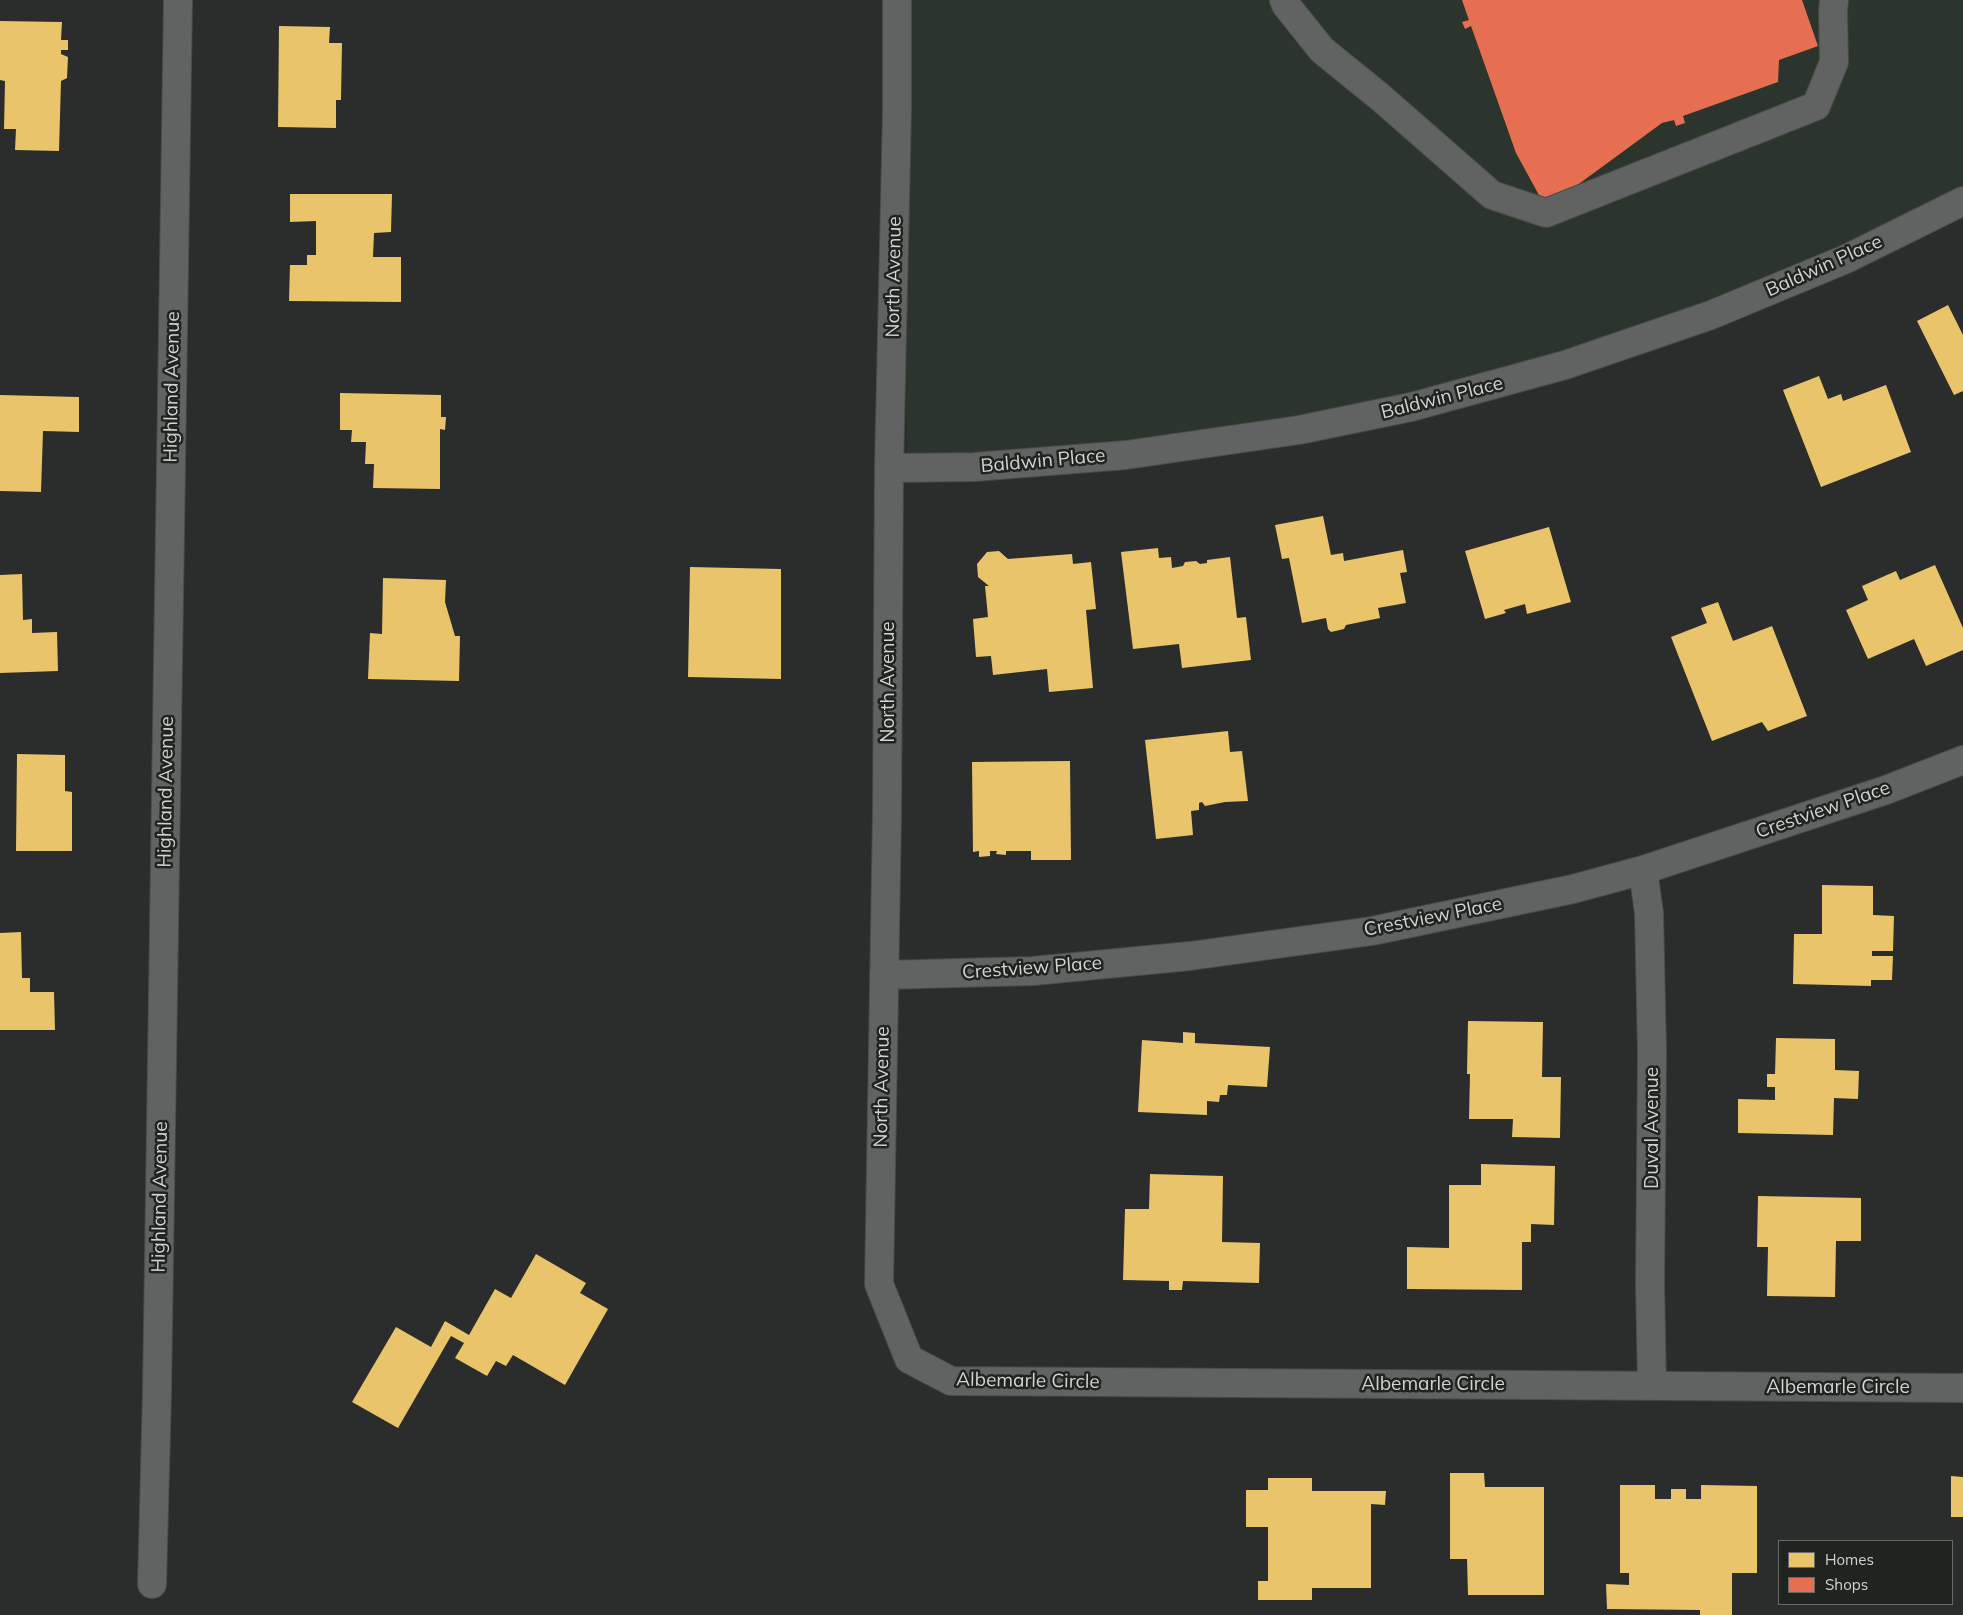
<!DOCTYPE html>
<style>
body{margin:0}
#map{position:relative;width:1963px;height:1615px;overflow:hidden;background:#2a2d2b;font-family:Mulish,sans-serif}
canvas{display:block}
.legend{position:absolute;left:1778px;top:1540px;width:175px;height:65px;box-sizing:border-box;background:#1f2420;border:1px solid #666b67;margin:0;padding:6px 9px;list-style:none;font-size:15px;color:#d1d5d2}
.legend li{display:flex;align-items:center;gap:10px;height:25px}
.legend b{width:25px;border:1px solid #666b67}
</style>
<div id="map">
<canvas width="1963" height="1615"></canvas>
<ul class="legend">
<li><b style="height:14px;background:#e9c46a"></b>Homes</li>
<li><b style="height:14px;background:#e76f51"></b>Shops</li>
</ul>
</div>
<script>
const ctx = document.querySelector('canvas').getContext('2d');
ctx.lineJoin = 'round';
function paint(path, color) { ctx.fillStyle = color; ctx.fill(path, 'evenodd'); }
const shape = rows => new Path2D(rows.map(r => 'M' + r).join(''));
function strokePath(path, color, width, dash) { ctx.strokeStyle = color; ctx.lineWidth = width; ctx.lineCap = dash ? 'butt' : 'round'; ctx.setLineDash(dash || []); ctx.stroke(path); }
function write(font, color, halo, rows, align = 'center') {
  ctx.font = font + ' Mulish,sans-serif'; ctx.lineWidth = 5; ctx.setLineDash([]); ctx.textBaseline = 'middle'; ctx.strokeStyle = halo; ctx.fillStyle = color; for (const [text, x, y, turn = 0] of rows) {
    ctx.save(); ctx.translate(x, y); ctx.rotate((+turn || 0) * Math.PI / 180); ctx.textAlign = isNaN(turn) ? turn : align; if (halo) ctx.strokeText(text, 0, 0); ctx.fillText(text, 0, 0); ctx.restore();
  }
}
paint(shape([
 [894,0,1963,0,1963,209,1874,259,1654,352,1430,414,908,481]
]), '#2b342d');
paint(shape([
 [0,21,62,22,61,40,68,40,68,50,61,50,61,54,68,57,67,78,61,81,59,151,15,150,16,129,4,129,5,81,0,80],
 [279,26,330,27,329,43,342,43,341,100,336,100,336,128,278,127],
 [290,194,392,194,391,232,374,233,373,257,401,257,401,302,289,301,290,265,307,265,307,255,316,255,316,221,290,222],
 [1948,305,1963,335,1963,391,1954,395,1917,321],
 [1819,376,1828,399,1841,394,1843,401,1886,385,1911,452,1821,487,1783,390],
 [340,393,441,395,441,417,446,417,445,430,440,429,440,489,373,488,374,464,365,464,366,442,351,442,352,430,340,430],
 [0,395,79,397,79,432,43,431,41,492,0,491],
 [1323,516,1331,555,1343,553,1344,561,1403,550,1407,572,1400,573,1406,603,1378,608,1380,618,1346,625,1344,629,1331,632,1328,629,1326,618,1302,623,1289,558,1282,559,1275,525],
 [1549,527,1571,602,1527,614,1525,604,1504,610,1506,613,1485,619,1465,551],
 [1158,548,1159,558,1171,557,1172,568,1183,566,1185,562,1196,561,1200,564,1207,563,1207,560,1230,557,1237,618,1246,617,1251,660,1182,668,1179,644,1133,649,1121,552],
 [999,551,1008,559,1072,554,1073,564,1091,562,1096,609,1086,610,1093,688,1049,692,1047,669,993,675,991,656,976,657,973,619,988,617,985,586,989,586,978,577,977,564,987,552],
 [1935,565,1963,628,1963,650,1926,666,1914,639,1868,659,1846,610,1868,600,1862,586,1896,571,1900,580],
 [690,567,781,569,781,679,688,677],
 [22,574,23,620,32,619,32,633,57,632,58,671,0,673,0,575],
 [383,578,446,580,445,602,455,636,460,636,459,681,368,679,370,633,382,634],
 [1718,602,1733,641,1772,626,1807,716,1768,731,1762,722,1712,741,1671,637,1707,623,1701,608],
 [1228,731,1230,752,1242,751,1248,801,1225,802,1205,806,1202,802,1199,803,1199,810,1191,811,1193,835,1156,839,1145,740],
 [17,754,65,755,65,791,72,792,72,851,16,851],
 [1070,761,1071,860,1031,860,1031,851,1006,851,1006,855,996,854,997,851,990,851,990,856,979,857,979,851,973,852,972,762],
 [1822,885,1873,886,1873,915,1894,916,1893,951,1872,951,1872,956,1893,956,1892,980,1871,980,1871,986,1793,984,1794,934,1822,934],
 [21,932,22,978,30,978,30,992,54,992,55,1030,0,1030,0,933],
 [1468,1021,1543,1022,1542,1077,1561,1077,1560,1138,1512,1137,1513,1119,1469,1119,1470,1074,1467,1074],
 [1183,1032,1195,1033,1195,1043,1270,1047,1267,1087,1228,1085,1227,1095,1220,1095,1219,1102,1207,1101,1207,1115,1138,1112,1142,1040,1183,1043],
 [1776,1038,1835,1039,1835,1070,1859,1071,1858,1099,1834,1098,1833,1135,1738,1133,1738,1099,1775,1100,1775,1087,1767,1087,1767,1074,1775,1074],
 [1481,1164,1555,1166,1554,1225,1531,1224,1531,1242,1522,1242,1522,1290,1407,1289,1407,1247,1449,1248,1449,1185,1481,1185],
 [1150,1174,1223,1176,1222,1242,1260,1243,1259,1283,1183,1281,1182,1290,1169,1290,1169,1281,1123,1280,1125,1209,1149,1209],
 [1758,1196,1861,1198,1861,1241,1836,1241,1835,1297,1767,1296,1768,1247,1757,1247],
 [536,1254,586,1283,580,1293,608,1309,565,1385,513,1355,506,1366,496,1361,487,1376,455,1358,464,1343,451,1336,398,1428,352,1402,396,1327,431,1347,445,1321,469,1335,495,1289,511,1298],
 [1450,1473,1484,1473,1485,1487,1544,1487,1544,1595,1468,1595,1467,1559,1450,1559],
 [1951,1476,1963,1477,1963,1517,1951,1517],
 [1268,1478,1312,1478,1312,1491,1386,1491,1385,1505,1371,1504,1371,1588,1312,1588,1312,1600,1258,1600,1258,1581,1268,1581,1268,1527,1246,1527,1246,1490,1268,1490],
 [1620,1485,1655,1485,1655,1499,1671,1499,1671,1489,1686,1489,1686,1499,1701,1499,1701,1485,1757,1486,1757,1573,1732,1573,1732,1615,1700,1615,1700,1610,1607,1609,1606,1584,1629,1585,1629,1573,1620,1573]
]), '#e9c46a');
paint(shape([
 [1462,0,1802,0,1818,46,1779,60,1778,82,1683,116,1685,123,1676,126,1674,120,1662,123,1546,208,1516,153,1471,26,1465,29,1462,22,1469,20]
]), '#e76f51');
const minor = shape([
 [897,0,897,111,889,468,887,813,879,1284,909,1359,951,1381,1963,1388],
 [1284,0,1286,5,1322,50,1380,97,1492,195,1546,213,1816,106,1834,62,1833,12,1834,0],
 [889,468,974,467,1126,455,1299,430,1411,407,1565,365,1711,315,1846,259,1963,201],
 [1643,870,1649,913,1652,1053,1650,1284,1652,1386],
 [884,975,1033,971,1190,956,1372,931,1573,889,1643,870,1886,790,1963,760],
 [152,1584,157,1392,178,0]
]);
strokePath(minor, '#484b49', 30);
strokePath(minor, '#606361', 28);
write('19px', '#d1d5d2', '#1f2420', [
 ["Baldwin Place",1824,266,-24],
 ["North Avenue",894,277,-89],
 ["Highland Avenue",172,387,-89],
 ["Baldwin Place",1442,398,-14],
 ["Baldwin Place",1043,461,-5],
 ["North Avenue",888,682,-90],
 ["Highland Avenue",166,792,-89],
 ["Crestview Place",1823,810,-19],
 ["Crestview Place",1433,917,-11],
 ["Crestview Place",1032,968,-4],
 ["North Avenue",882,1087,-89],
 ["Duval Avenue",1652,1128,-90],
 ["Highland Avenue",160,1197,-89],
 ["Albemarle Circle",1028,1381,1],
 ["Albemarle Circle",1433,1384],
 ["Albemarle Circle",1838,1387]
]);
</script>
